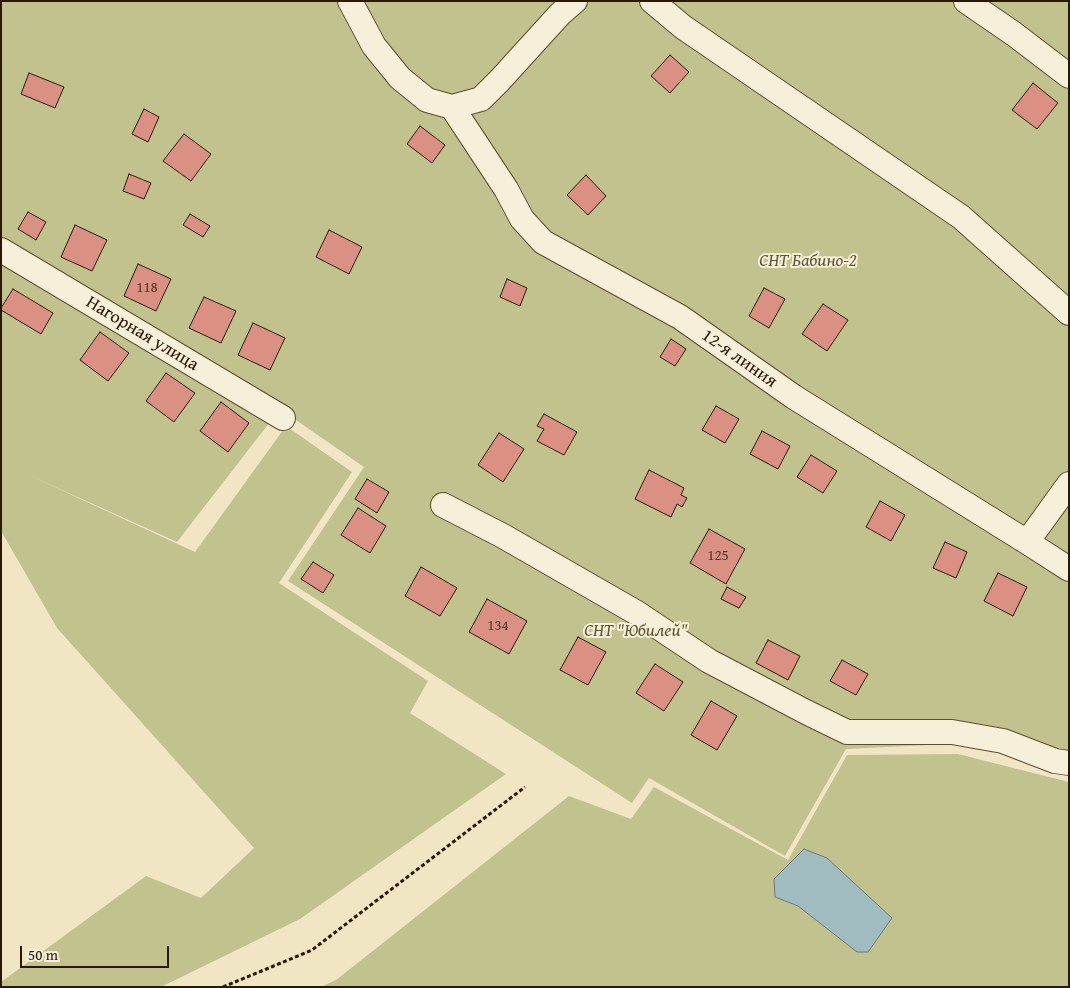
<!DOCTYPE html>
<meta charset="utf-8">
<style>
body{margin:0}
#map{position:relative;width:1070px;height:988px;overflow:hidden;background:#f1e6c4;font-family:"Gentium Book Plus",serif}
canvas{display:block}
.frame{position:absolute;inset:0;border:2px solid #2a1902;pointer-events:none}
.scale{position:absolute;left:20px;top:946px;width:149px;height:22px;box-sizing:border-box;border:2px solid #2a1902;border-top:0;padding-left:6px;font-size:15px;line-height:18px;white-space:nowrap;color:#2a1902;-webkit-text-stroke:4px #f6efd9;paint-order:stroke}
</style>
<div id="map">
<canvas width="1070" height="988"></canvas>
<div class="frame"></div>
<div class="scale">50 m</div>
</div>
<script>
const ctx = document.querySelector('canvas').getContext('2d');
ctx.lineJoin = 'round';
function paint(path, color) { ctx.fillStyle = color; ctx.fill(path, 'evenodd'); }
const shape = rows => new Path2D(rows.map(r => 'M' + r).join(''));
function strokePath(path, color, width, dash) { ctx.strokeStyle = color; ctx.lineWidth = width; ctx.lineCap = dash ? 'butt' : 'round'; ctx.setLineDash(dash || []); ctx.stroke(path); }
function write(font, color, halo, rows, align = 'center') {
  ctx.font = font + ' "Gentium Book Plus",serif'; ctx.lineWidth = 4; ctx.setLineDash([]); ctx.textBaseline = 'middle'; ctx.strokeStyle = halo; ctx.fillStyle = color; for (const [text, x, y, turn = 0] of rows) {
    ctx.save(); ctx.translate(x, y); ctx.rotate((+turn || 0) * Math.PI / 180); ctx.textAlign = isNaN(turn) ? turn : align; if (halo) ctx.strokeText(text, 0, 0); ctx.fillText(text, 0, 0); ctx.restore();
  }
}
paint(shape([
 [1,1,1069,1,1069,772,998,751,949,744,846,749,785,856,649,778,632,803,288,581,364,467,280,409,177,542,31,476,195,552,286,426,352,472,279,583,428,681,410,713,506,774,300,919,161,987,1,987,1,982,146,876,201,898,254,848,57,628,1,531],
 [958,754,1069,782,1069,987,321,987,336,980,569,796,631,819,654,787,788,860,847,755]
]), '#c2c28f');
const water = shape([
 [804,849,827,858,892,918,868,952,857,952,798,906,775,897,774,879,804,849]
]);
paint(water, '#a1bcc0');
strokePath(water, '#717b74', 1);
const building = shape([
 [670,55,689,72,670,93,651,76,670,55],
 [29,73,64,87,55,108,21,94,29,73],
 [1033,83,1058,103,1037,129,1012,110,1033,83],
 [144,109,159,117,148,142,132,134,144,109],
 [420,126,445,145,432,163,407,144,420,126],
 [184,134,211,154,191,181,163,161,184,134],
 [129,174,151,183,144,199,123,191,129,174],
 [586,175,606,196,588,215,567,195,586,175],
 [28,212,46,222,36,240,18,229,28,212],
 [190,214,210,226,203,237,183,225,190,214],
 [75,225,107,240,92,271,61,257,75,225],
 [329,230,362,247,349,274,316,257,329,230],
 [138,264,171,279,156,311,124,296,138,264],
 [507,279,527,288,520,306,500,297,507,279],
 [764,288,785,299,769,328,749,316,764,288],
 [13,289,53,313,41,334,1,310,1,308,13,289],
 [204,297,236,311,221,343,189,328,204,297],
 [823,304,848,320,827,351,802,334,823,304],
 [253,323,285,338,270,370,238,355,253,323],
 [100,332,129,353,108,381,80,360,100,332],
 [671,339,686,349,675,366,660,357,671,339],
 [166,373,195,393,174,422,146,401,166,373],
 [221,402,249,423,228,452,200,431,221,402],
 [716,406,739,419,725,443,702,430,716,406],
 [544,414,577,432,564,455,537,441,544,429,537,426,544,414],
 [762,431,790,446,778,469,750,454,762,431],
 [499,433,524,449,503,482,478,465,499,433],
 [811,455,837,471,823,493,797,477,811,455],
 [649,470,684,488,681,495,687,498,682,507,677,504,671,517,635,499,649,470],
 [367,479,389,492,377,513,355,499,367,479],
 [880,501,905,515,891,541,866,527,880,501],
 [358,508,386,526,370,553,341,535,358,508],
 [709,529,745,549,726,584,690,563,709,529],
 [945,542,967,552,956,578,933,568,945,542],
 [313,562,334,575,323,593,301,579,313,562],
 [421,567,457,588,440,616,405,596,421,567],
 [998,573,1027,587,1013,616,984,601,998,573],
 [727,587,746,597,739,608,721,599,727,587],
 [487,599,527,621,509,654,469,632,487,599],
 [578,637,606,652,588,685,560,670,578,637],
 [768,640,800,656,788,680,756,663,768,640],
 [842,660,868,674,856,695,830,681,842,660],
 [655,664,683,682,664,711,636,693,655,664],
 [711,701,737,716,717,750,691,735,711,701]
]);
paint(building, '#da9184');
strokePath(building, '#2a1902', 1);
const minor = shape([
 [350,1,374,46,400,78,427,100,452,107,481,99,500,80,560,14,575,1],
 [652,1,683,27,961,217,1069,313],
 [966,1,1014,34,1069,76],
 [452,107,506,189,522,219,543,242,680,317,794,397,1027,542,1069,569],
 [1,250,283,418],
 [443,505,503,536,637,613,709,661,806,712,847,732,952,732,1003,741,1055,761,1069,763],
 [1027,542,1069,484]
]);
strokePath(minor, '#5c4c32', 26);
strokePath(shape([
 [223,987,312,950,525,787]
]), '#2a1902', 3, [4, 2.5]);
strokePath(minor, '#f6efd9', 24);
write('15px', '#563722', null, [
 ["118",147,288],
 ["125",718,556],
 ["134",498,626]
]);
write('italic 18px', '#5f5433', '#f6efd9', [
 ["СНТ Бабино-2",808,261],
 ["СНТ \"Юбилей\"",636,631]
]);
write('18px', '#2a1902', '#f6efd9', [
 ["Нагорная улица",142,334,31],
 ["12-я линия",739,359,35]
]);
</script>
